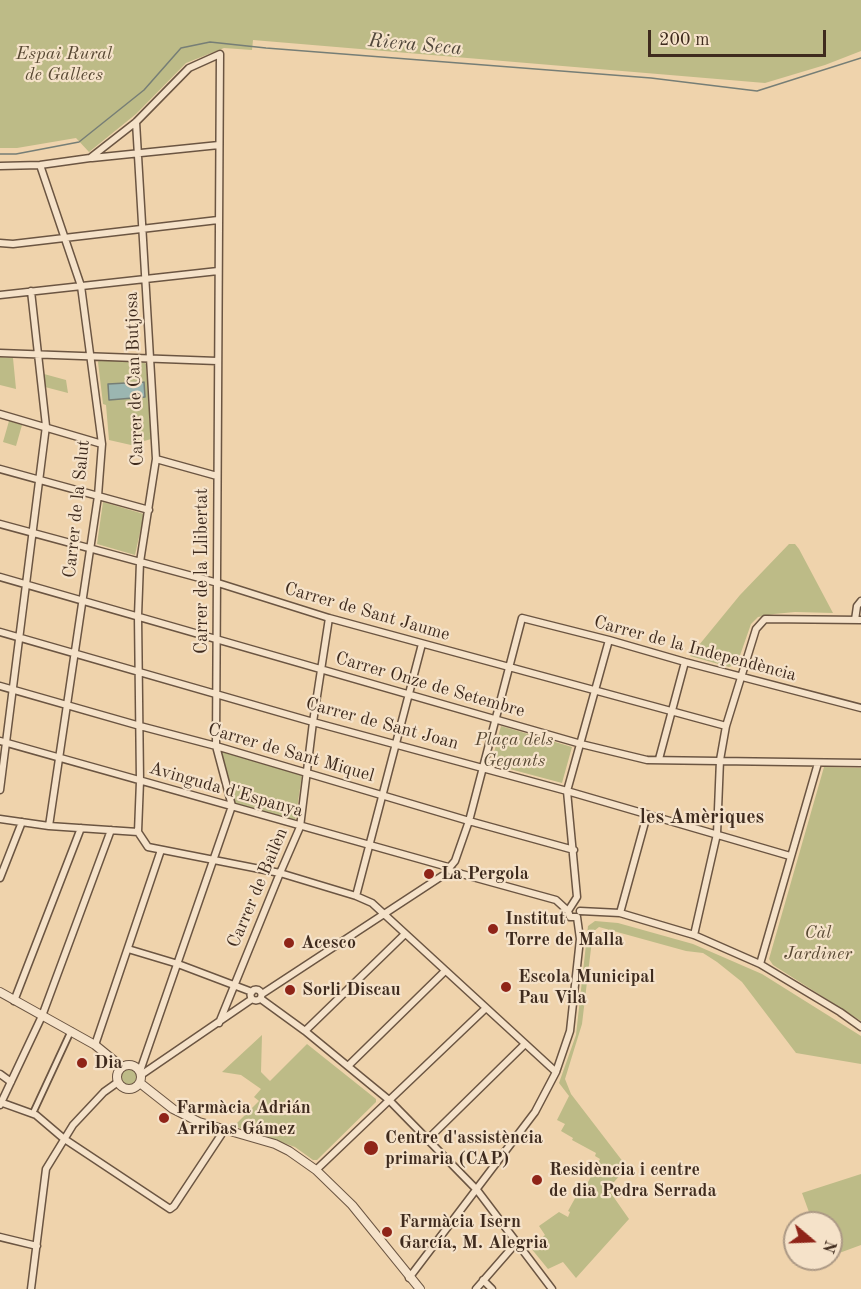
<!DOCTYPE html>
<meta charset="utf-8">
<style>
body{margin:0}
#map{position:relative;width:861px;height:1289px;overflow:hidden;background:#efd3ac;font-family:"Old Standard TT",serif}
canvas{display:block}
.north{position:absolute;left:783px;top:1211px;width:60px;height:60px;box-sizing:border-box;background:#f5e2c9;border:2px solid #ac9985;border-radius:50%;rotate:109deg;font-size:16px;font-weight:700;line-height:24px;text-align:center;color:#3f2b1e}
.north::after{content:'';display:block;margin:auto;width:21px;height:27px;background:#8f2418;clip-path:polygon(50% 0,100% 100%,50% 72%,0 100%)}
.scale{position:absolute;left:648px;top:30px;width:178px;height:27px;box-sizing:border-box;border:3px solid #3f2b1e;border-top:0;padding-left:8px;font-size:18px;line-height:21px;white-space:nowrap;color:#3f2b1e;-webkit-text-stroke:4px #f5e2c9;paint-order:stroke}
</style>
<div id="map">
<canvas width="861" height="1289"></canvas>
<div class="north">N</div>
<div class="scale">200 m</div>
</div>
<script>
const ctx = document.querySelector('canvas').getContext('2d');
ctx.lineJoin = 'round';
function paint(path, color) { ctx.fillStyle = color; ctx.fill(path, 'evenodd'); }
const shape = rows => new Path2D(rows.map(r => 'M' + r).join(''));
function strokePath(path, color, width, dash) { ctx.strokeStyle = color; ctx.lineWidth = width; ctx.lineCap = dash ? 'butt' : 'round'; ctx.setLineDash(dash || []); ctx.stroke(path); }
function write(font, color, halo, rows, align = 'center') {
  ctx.font = font + ' "Old Standard TT",serif'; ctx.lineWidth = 4.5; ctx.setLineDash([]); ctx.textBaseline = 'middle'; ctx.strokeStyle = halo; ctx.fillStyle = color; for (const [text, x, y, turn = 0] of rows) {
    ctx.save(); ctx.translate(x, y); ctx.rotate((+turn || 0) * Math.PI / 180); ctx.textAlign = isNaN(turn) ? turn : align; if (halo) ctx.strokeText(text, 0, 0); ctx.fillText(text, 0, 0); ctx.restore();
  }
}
paint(shape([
 [0,0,861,0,861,51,825,65,765,83,253,40,252,50,224,48,186,63,136,114,89,152,76,138,17,148,0,148],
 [0,357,13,358,16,389,0,385],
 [99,360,143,362,146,364,151,439,131,445,109,440,106,405,103,404,98,362],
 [44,374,66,380,68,393,45,387],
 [9,421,22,425,16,446,3,442],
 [103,502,144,514,135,555,97,544],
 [789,544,795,544,799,549,833,613,795,612,774,614,758,617,751,624,737,664,729,667,690,656,740,595],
 [501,726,572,747,562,783,491,764],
 [221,751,302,775,295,822,234,804],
 [824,767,861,768,861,1021,773,965,769,959],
 [595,921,618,923,693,944,762,974,861,1036,861,1064,796,1053,742,982,717,962,703,953,686,951,599,927,594,931,594,939,592,940,582,1024,565,1079,571,1094,627,1167,608,1189,629,1219,576,1278,563,1262,548,1269,530,1247,545,1235,539,1226,559,1212,568,1217,570,1212,568,1211,579,1191,585,1194,587,1190,585,1188,600,1159,595,1156,596,1153,572,1140,573,1138,561,1131,565,1124,557,1120,569,1096,559,1083,576,1035,588,926],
 [262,1035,261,1072,270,1081,307,1044,376,1099,376,1102,317,1160,313,1160,295,1147,234,1126,259,1101,254,1097,261,1089,241,1075,222,1072],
 '120 1077a9 9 0 1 1 18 0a9 9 0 1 1-18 0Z',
 [861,1174,861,1245,831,1256,831,1223,813,1223,802,1193]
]), '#bdbb87');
const water = shape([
 [144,382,145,397,109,400,108,384,144,382]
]);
paint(water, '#9bb6b1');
strokePath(water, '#767e76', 1.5);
strokePath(shape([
 [0,154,16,154,79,142,144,90,181,48,210,42,266,48,651,78,757,91,861,58]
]), '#767e76', 1.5);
const pedestrian = shape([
 [33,1113,71,1031]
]);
const minor = shape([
 [136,122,156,459,140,562,138,616,140,781,138,832,148,847,280,873,356,896,372,903,556,1072],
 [92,158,219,145],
 [40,165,81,286,102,444,98,496,49,826],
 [0,166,40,165,90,158,136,122,189,68,220,54,216,746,232,806,140,1071],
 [0,243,13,244,218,220],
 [0,295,218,271],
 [0,353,217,361],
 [0,414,102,444],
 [156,459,217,476],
 [0,469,149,510],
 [0,524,218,583,329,618,726,726],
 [0,577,581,744,647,760,861,763],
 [855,620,857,606,861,601],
 [0,632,313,722,567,791,790,856],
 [0,686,140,726,216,746,469,821,574,850],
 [0,741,448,867,451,871],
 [659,759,685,662],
 [0,790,46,426,31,291],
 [0,819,49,826,138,832],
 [449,868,455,861,469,821,522,618,609,640,685,662,861,708],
 [451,871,556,900,568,911,570,917,577,917],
 [0,878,22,822],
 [356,896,422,644],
 [568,911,577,897,567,791,609,640],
 [580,911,620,913,694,935,760,964,840,1012,861,1027],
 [620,913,647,815],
 [694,935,717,834,720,760,726,726,756,629,765,619,861,620],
 [128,949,178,964,252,992],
 [760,964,818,763],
 '250.5 995a5.5 5.5 0 1 1 11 0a5.5 5.5 0 1 1-11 0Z',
 [262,994,442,876],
 [261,999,305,1031,389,1100,477,1190,552,1289],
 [14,1001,81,828],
 [219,1023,280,873,300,827,313,722,329,618],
 [305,1031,405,934],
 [95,1045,161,850],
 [348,1066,445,971],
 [0,1074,11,1082],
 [141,1075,252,999],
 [0,1102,36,1115,63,1138,170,1209,174,1206,221,1135,223,1128],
 [0,1105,42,1016,111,830],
 [428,1139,524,1045],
 [316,1170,486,1008],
 [0,1237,37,1246],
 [409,1278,535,1112,556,1072,570,1031,580,939,577,917],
 [483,1280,492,1289],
 [31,1289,46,1169,73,1125,104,1092,118,1082],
 [476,1289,517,1242]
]);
const tertiary = shape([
 [0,992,95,1045,122,1067],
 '117 1077a12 12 0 1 1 24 0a12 12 0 1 1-24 0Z',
 [140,1083,173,1109,199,1122,275,1144,289,1151,316,1170,352,1205,420,1289]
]);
strokePath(pedestrian, '#6b5542', 8);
strokePath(minor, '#6b5542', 9);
strokePath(tertiary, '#6b5542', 10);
strokePath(pedestrian, '#f5e2c9', 4.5);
strokePath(minor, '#f5e2c9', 6);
strokePath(tertiary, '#f5e2c9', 8);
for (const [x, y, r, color] of [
 [429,874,6,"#8f2418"],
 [493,929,6,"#8f2418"],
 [289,943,6,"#8f2418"],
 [506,987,6,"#8f2418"],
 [290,990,6,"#8f2418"],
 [82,1063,6,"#8f2418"],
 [164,1118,6,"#8f2418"],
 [371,1148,8,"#8f2418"],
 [537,1180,6,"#8f2418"],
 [387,1232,6,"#8f2418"]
]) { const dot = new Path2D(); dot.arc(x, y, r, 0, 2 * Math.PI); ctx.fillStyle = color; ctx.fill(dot); strokePath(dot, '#f5e2c9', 2); }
write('italic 18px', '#584833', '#f5e2c9', [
 ["Espai Rural",64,54],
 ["de Gallecs",64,75],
 ["Plaça dels",514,740],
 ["Gegants",514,761],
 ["Càl",818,933],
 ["Jardiner",818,954]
]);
write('18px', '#3f2b1e', '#f5e2c9', [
 ["Carrer de Can Butjosa",135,379,-92],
 ["Carrer de la Salut",77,509,-84],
 ["Carrer de la Llibertat",202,571,-90],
 ["Carrer de Sant Jaume",367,612,16],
 ["Carrer de la Independència",695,649,15],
 ["Carrer Onze de Setembre",430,685,16],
 ["Carrer de Sant Joan",382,724,15],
 ["Carrer de Sant Miquel",291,753,16],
 ["Avinguda d'Espanya",226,790,16],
 ["Carrer de Bailèn",258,888,-67]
]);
write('bold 18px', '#3f2b1e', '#f5e2c9', [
 ["La Pergola",441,874],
 ["Institut",505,919],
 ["Torre de Malla",505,940],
 ["Acesco",301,943],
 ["Escola Municipal",518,977],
 ["Pau Vila",518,998],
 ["Sorli Discau",302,990],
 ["Dia",94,1063],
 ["Farmàcia Adrián",176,1108],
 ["Arribas Gámez",176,1129],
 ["Centre d'assistència",385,1138],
 ["primaria (CAP)",385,1159],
 ["Residència i centre",549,1170],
 ["de dia Pedra Serrada",549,1191],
 ["Farmàcia Isern",399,1222],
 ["García, M. Alegria",399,1243]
], 'left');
write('italic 20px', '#51473b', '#f5e2c9', [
 ["Riera Seca",415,45,5]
]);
write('bold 20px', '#3f2b1e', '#f5e2c9', [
 ["les Amèriques",702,818]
]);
</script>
